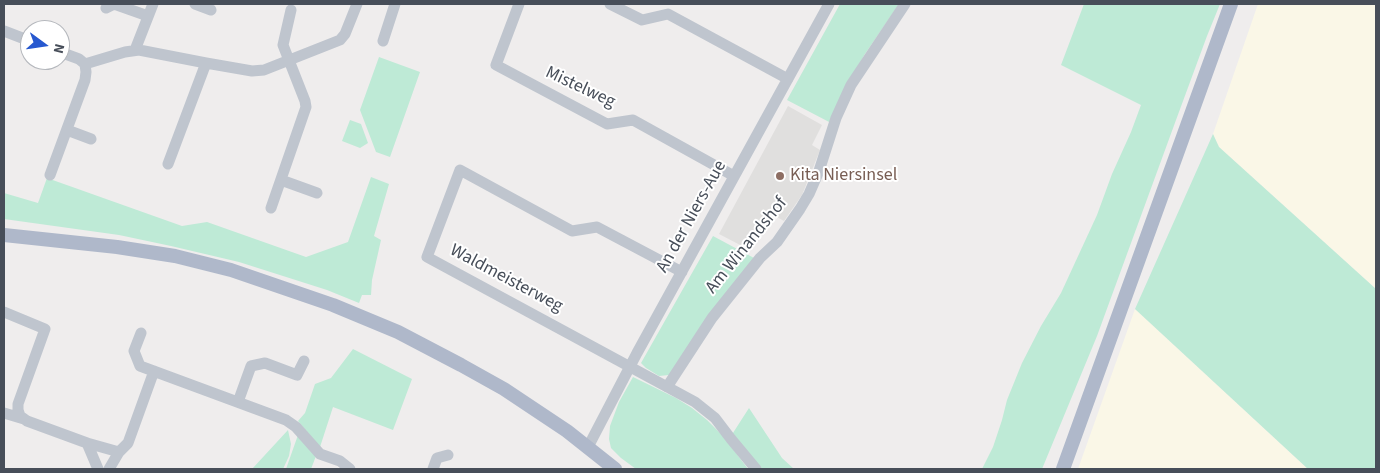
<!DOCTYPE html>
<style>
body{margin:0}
#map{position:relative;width:1380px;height:473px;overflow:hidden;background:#efeded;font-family:"Source Sans 3",sans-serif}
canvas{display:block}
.frame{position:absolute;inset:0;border:5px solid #474e59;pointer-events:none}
.north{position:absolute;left:20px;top:20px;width:50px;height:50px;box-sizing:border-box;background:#fff;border:1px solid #b5b8bd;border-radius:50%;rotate:104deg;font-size:14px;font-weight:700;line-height:20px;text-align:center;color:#474e59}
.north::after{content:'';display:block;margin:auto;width:18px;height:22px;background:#2758cf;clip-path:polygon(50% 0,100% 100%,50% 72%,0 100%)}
</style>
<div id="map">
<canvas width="1380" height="473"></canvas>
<div class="frame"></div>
<div class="north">N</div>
</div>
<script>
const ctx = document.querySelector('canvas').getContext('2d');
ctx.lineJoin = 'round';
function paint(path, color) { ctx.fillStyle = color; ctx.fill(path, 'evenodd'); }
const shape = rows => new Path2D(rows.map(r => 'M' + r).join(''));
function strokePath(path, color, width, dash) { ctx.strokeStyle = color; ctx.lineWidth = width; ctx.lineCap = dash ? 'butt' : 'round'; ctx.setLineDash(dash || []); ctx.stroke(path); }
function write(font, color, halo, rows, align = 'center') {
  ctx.font = font + ' "Source Sans 3",sans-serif'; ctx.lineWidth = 4; ctx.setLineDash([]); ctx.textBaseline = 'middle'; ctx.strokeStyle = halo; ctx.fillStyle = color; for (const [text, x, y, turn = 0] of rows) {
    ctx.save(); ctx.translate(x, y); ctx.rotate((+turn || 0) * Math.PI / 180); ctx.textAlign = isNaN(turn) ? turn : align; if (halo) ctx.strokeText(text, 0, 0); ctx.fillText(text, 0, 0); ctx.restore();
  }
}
paint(shape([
 [1258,4,1376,4,1376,289,1219,147,1213,134],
 [1135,309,1308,469,1078,469]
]), '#faf7e7');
paint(shape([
 [788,106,822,125,812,145,820,150,802,195,784,221,775,216,769,228,766,227,748,246,744,247,719,234]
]), '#e0dfde');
paint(shape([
 [840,4,899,4,865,54,845,88,831,123,787,100],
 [1084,4,1220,4,1207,36,1176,120,1097,336,1042,469,982,469,993,447,1002,420,1007,400,1022,363,1041,326,1061,293,1097,215,1112,174,1131,132,1141,105,1061,65],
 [379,57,420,72,390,157,376,152,360,110],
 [350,120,361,124,368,143,360,148,342,141],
 [1213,134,1219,147,1376,289,1376,469,1308,469,1135,309],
 [371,177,389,184,374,236,381,240,372,280,371,295,362,295,359,303,327,290,239,262,171,246,119,235,4,219,4,193,38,203,47,178,182,226,207,222,306,257,348,242],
 [713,236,754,258,669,375,659,376,646,368,641,363],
 [353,349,412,379,393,430,333,407,320,447,298,421,305,413,315,384,331,378],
 [633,377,676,398,692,408,707,420,724,437,748,469,636,469,621,458,611,448,609,439,610,426,619,402],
 [749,408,782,458,794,469,760,469,731,436],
 [288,430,291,444,289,456,283,469,252,469],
 [298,435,316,456,311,469,286,469]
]), '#beead6');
strokePath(shape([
 [195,4,211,10],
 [519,4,496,65,607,124,633,120,734,176],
 [610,4,642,20,668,14,788,79],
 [106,8,114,4,148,16],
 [4,31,30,41],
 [383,41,395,4],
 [135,50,153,4],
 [60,52,79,59,85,64,125,52,139,50,206,63,252,71,264,70,340,40,345,34,357,4],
 [67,130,91,139],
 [168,164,206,63],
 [50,175,85,80,86,72,85,64],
 [281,180,317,193],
 [271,208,306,107,305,101,283,45,291,10],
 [682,272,597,227,572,231,460,170,427,257,695,402,715,418,731,439,756,469],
 [4,312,45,329,18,404,18,410,20,416,27,421,87,443],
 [141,333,134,351,140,366,286,420,296,427,320,454,340,461,350,469],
 [667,387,712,318,760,258,777,242,800,209,809,194,819,171,836,118,851,85,905,4],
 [238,402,251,366,265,363,297,375,304,361],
 [4,413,24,419],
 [588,447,637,353,829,4],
 [119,452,128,443,154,371],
 [98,469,87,443,119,452,109,469],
 [433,469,437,458,448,455]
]), '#bfc5ce', 11);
strokePath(shape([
 [4,235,117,247,175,256,231,270,333,305,398,332,461,365,504,389,567,431,615,469],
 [1063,469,1231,4]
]), '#afb8ca', 14);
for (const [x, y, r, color] of [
 [780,176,5,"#8d6e63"]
]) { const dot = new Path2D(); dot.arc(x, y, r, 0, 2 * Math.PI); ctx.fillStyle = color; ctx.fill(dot); strokePath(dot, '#fff', 2); }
write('18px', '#474e59', '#fff', [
 ["Mistelweg",580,88,25],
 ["An der Niers-Aue",692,217,-61],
 ["Am Winandshof",747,246,-51],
 ["Waldmeisterweg",506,279,28]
]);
write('18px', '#785e54', '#fff', [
 ["Kita Niersinsel",790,176]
], 'left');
</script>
